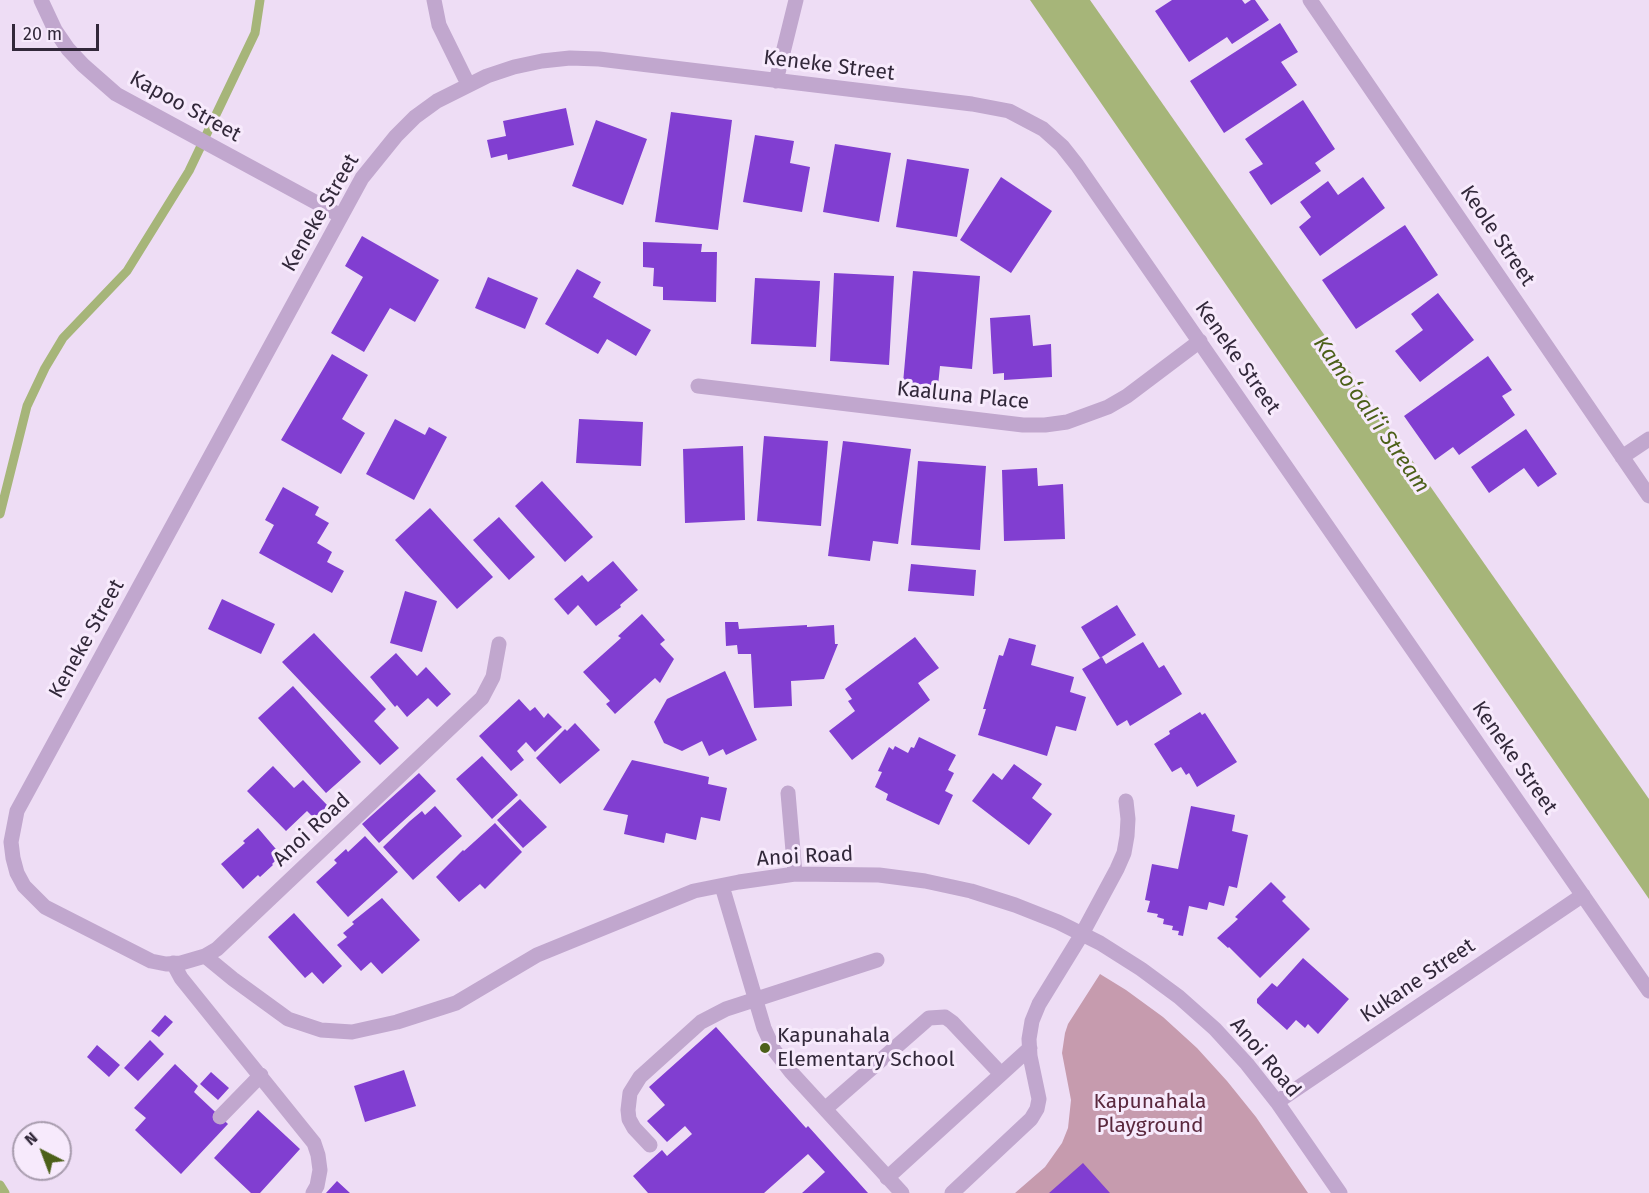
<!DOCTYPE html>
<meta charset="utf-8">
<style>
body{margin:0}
#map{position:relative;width:1649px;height:1193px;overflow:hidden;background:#eeddf5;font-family:"Fira Sans",sans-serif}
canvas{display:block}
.north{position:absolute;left:12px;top:1121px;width:60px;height:60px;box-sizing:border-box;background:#f7eafc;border:2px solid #a89cae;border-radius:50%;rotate:318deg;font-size:16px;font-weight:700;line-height:24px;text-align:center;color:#32283a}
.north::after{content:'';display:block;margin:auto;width:21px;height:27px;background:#4c6019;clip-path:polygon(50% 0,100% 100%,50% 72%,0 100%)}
.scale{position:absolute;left:12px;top:24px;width:87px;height:27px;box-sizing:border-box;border:3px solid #32283a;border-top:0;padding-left:8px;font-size:18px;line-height:21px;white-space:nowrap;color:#32283a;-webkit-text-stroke:4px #f7eafc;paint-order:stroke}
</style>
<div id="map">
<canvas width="1649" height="1193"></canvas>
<div class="north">N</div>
<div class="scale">20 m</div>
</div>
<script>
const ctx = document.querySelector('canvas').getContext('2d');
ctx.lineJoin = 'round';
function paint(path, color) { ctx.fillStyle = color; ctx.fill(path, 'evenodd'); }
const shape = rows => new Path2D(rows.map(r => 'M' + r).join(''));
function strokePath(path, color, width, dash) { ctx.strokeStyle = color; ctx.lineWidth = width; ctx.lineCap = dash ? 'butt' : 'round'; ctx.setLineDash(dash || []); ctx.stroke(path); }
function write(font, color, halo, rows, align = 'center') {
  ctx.font = font + ' "Fira Sans",sans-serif'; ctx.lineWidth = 6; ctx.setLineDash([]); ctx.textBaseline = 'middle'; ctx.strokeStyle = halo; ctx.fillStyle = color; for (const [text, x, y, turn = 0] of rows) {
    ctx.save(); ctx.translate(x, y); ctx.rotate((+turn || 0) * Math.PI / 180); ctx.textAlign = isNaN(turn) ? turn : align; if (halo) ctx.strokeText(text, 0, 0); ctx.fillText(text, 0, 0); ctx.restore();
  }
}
paint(shape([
 [1100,974,1126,990,1163,1017,1197,1048,1227,1081,1256,1117,1308,1193,1015,1193,1045,1167,1062,1143,1068,1128,1071,1100,1062,1053,1065,1033,1068,1024]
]), '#c69bae');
paint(shape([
 [1030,0,1090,0,1649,799,1649,899]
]), '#a6b579');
strokePath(shape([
 [0,514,27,406,45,368,63,338,127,271,189,171,255,33,260,0],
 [0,1185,5,1193]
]), '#a6b579', 9);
paint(shape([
 [1172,0,1242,0,1245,4,1251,0,1255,0,1269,20,1232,44,1227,37,1189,62,1155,11],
 [1280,23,1298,52,1281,62,1297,85,1224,133,1190,81],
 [1303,100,1335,149,1315,163,1321,171,1271,205,1249,172,1263,164,1245,139],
 [566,108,574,145,508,160,507,154,491,158,487,140,506,136,503,121],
 [671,112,732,120,718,230,655,222],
 [596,120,647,139,623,205,572,186],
 [755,135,794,141,790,163,810,167,802,212,743,202],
 [835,144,891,153,879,222,823,212],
 [907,159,969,169,957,237,896,227],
 [1001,177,1052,211,1011,273,960,240],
 [1363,177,1385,208,1320,256,1299,227,1311,217,1300,202,1328,181,1338,195],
 [1405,225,1438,275,1356,329,1322,280],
 [362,236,439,280,415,322,390,308,364,352,331,333,363,277,345,266],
 [643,242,702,244,701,252,717,252,716,302,663,300,663,287,653,286,654,268,643,267],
 [577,269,601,282,593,297,651,330,636,356,607,339,598,354,545,324],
 [913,271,980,276,972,369,940,366,938,386,903,383],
 [834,273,894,276,889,365,830,361],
 [488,277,538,298,525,329,475,308],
 [755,278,820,281,816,347,751,344],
 [1438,293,1474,340,1420,382,1395,351,1423,330,1411,314],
 [1030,315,1033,346,1051,344,1052,377,1004,380,1004,373,993,374,990,318],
 [332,354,368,375,342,419,365,433,341,474,281,440],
 [1488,356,1512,390,1502,396,1515,415,1459,455,1453,447,1435,460,1404,416],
 [395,419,425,435,429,427,447,437,414,500,366,474],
 [579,419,643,422,641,466,576,463],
 [1526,429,1557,474,1538,487,1524,468,1489,493,1471,467],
 [764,436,828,441,821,526,757,521],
 [843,441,911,449,898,544,873,541,870,561,828,556],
 [743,446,745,520,685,523,683,449],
 [918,461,986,466,980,550,911,545],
 [1037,468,1038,486,1063,484,1065,539,1004,541,1002,470],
 [542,481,593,537,565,562,515,506],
 [283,487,319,507,315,515,329,523,317,543,332,552,327,562,344,571,332,593,259,553,274,525,265,520],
 [430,508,493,577,457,609,395,540],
 [499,517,535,557,509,580,473,540],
 [613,561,638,590,620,605,621,607,596,626,578,605,568,615,554,599,582,575,588,582],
 [911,564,976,570,974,596,908,591],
 [405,591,437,601,422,652,390,643],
 [222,599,275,624,261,654,208,629],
 [1117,605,1136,635,1100,658,1081,627],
 [642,614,665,640,660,644,674,659,660,683,655,678,615,714,606,704,610,701,583,672,621,638,618,636],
 [725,622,738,622,739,629,807,625,807,627,834,625,835,644,838,644,824,679,791,681,792,706,754,708,751,654,738,654,737,645,726,646],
 [314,633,386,709,374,721,399,748,380,765,282,662],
 [915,637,939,668,918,683,930,700,852,760,829,731,855,711,848,701,852,699,845,689],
 [1009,638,1036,645,1031,665,1074,677,1070,692,1086,697,1076,731,1056,726,1047,756,978,735,986,709,983,709,999,655,1003,656],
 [1143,642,1159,668,1164,665,1182,694,1130,726,1127,720,1117,726,1082,669,1102,657,1106,664],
 [396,653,417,676,426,667,451,694,437,707,428,698,407,717,397,705,395,707,370,677],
 [725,671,757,740,726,755,723,749,709,756,702,741,682,751,664,743,654,722,667,699],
 [293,686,361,762,326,793,258,718],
 [519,699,530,711,535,707,544,718,548,713,562,727,535,752,526,742,517,751,524,760,511,771,479,736],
 [1200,712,1202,715,1205,713,1237,762,1197,787,1189,773,1186,775,1181,767,1172,772,1154,744,1170,734,1169,731],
 [575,723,600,750,560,784,536,758,565,729,567,731],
 [919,737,956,755,948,770,954,773,945,791,953,795,939,825,886,800,888,794,875,787,882,772,878,771,889,747,893,750,895,746,908,753,911,747,914,748],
 [482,756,518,795,492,819,456,779],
 [632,760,709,777,708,784,727,788,720,821,701,817,696,840,666,833,664,843,624,834,628,815,603,810],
 [1014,764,1042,784,1032,798,1052,814,1029,845,972,801,993,773,1002,780],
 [273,766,294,788,303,780,328,806,314,818,307,811,286,831,247,791],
 [419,773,436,791,379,843,362,824],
 [520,799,547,827,523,848,497,820],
 [435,806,462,836,413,880,383,847,410,821,422,811,425,815],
 [1191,806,1235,815,1232,831,1248,835,1237,888,1229,886,1224,906,1209,902,1207,910,1189,906,1183,936,1178,935,1179,931,1172,930,1173,926,1163,924,1164,919,1157,917,1158,914,1147,912,1150,901,1145,900,1152,864,1178,869],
 [495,823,522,852,485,889,480,884,459,902,436,877,463,850,464,851],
 [258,828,281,855,272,864,273,865,260,877,258,875,243,889,221,864,245,843,243,841],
 [365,836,398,872,348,917,316,882,337,863,334,860,346,849,348,852],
 [1271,882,1286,897,1282,901,1310,929,1260,978,1229,947,1228,948,1217,938,1238,919,1235,917],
 [382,898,420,940,382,974,371,962,361,971,337,945,347,937,343,933,354,924,352,922],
 [294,913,342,966,323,984,312,972,305,978,268,937],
 [1303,958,1349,999,1318,1034,1308,1024,1305,1028,1296,1020,1287,1030,1257,1003,1257,999,1272,983,1277,987],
 [165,1015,173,1022,159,1037,151,1031],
 [716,1027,806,1128,808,1126,868,1193,802,1193,825,1172,808,1154,764,1193,648,1193,633,1176,662,1150,667,1156,692,1134,685,1126,667,1142,647,1121,665,1105,649,1087],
 [150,1040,164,1054,138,1081,124,1068],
 [97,1045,120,1065,109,1077,87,1057],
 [175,1064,198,1086,194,1092,228,1124,181,1174,135,1130,146,1118,134,1108],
 [404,1070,416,1106,365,1122,354,1086],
 [211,1072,229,1088,218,1100,200,1084],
 [258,1110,300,1149,260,1193,251,1193,214,1158],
 [1083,1163,1110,1193,1049,1193],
 [337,1181,350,1193,326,1193]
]), '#813ed1');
strokePath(shape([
 [41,0,55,30,68,49,83,65,116,94,341,216],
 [434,0,439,25,468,84],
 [1310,0,1649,496],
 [776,81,796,0],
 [698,386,1023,425,1045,425,1067,422,1108,407,1127,396,1200,341],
 [1622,457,1649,439],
 [499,644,493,677,482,698,217,949,205,956,181,963,166,964,151,961,45,907,24,886,17,873,13,858,11,842,17,811,362,178,396,136,415,117,437,101,487,76,514,67,542,61,570,58,599,59,972,104,1009,111,1043,129,1062,146,1077,165,1649,991],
 [788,793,795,874],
 [722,886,764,1028,774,1050,791,1072,902,1193],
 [205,956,233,979,288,1019,321,1030,352,1032,397,1022,456,1003,537,955,694,891,739,882,795,874,879,875,925,881,971,891,1015,905,1058,922,1100,943,1141,969,1179,997,1215,1029,1247,1064,1277,1102,1340,1193],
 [173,963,181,978,314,1143,318,1155,320,1170,317,1186,313,1193],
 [1277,1102,1583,895],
 [825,1109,929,1018,945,1017,952,1022,1001,1074],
 [220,1117,261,1075],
 [650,1145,634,1128,629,1119,628,1110,630,1093,640,1077,701,1022,726,1009,877,960],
 [887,1178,1030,1048],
 [952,1193,1031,1119,1037,1109,1039,1099,1030,1056,1029,1039,1032,1021,1039,1004,1082,934,1117,869,1124,853,1127,836,1128,819,1126,801]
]), '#c1a7ce', 15);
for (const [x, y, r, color] of [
 [765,1048,6,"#4c6019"]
]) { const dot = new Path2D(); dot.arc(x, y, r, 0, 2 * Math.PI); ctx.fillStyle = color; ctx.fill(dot); strokePath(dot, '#f7eafc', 2); }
write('21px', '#32283a', '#f7eafc', [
 ["Keneke Street",829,66,7],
 ["Kapoo Street",185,107,29],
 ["Keneke Street",321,213,-60],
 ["Keole Street",1497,236,56],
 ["Keneke Street",1237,358,55],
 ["Kaaluna Place",963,396,6],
 ["Keneke Street",87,639,-61],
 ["Keneke Street",1514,758,55],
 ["Anoi Road",312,830,-43],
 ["Anoi Road",805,857,-3],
 ["Kukane Street",1418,981,-34],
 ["Anoi Road",1265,1058,50]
]);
write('21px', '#32283a', '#f7eafc', [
 ["Kapunahala",777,1036],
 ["Elementary School",777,1060]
], 'left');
write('21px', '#5b293e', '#f7eafc', [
 ["Kapunahala",1150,1102],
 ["Playground",1150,1126]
]);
write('italic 22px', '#4c6019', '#f7eafc', [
 ["Kamoʻoaliʻi Stream",1371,415,55]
]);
</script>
